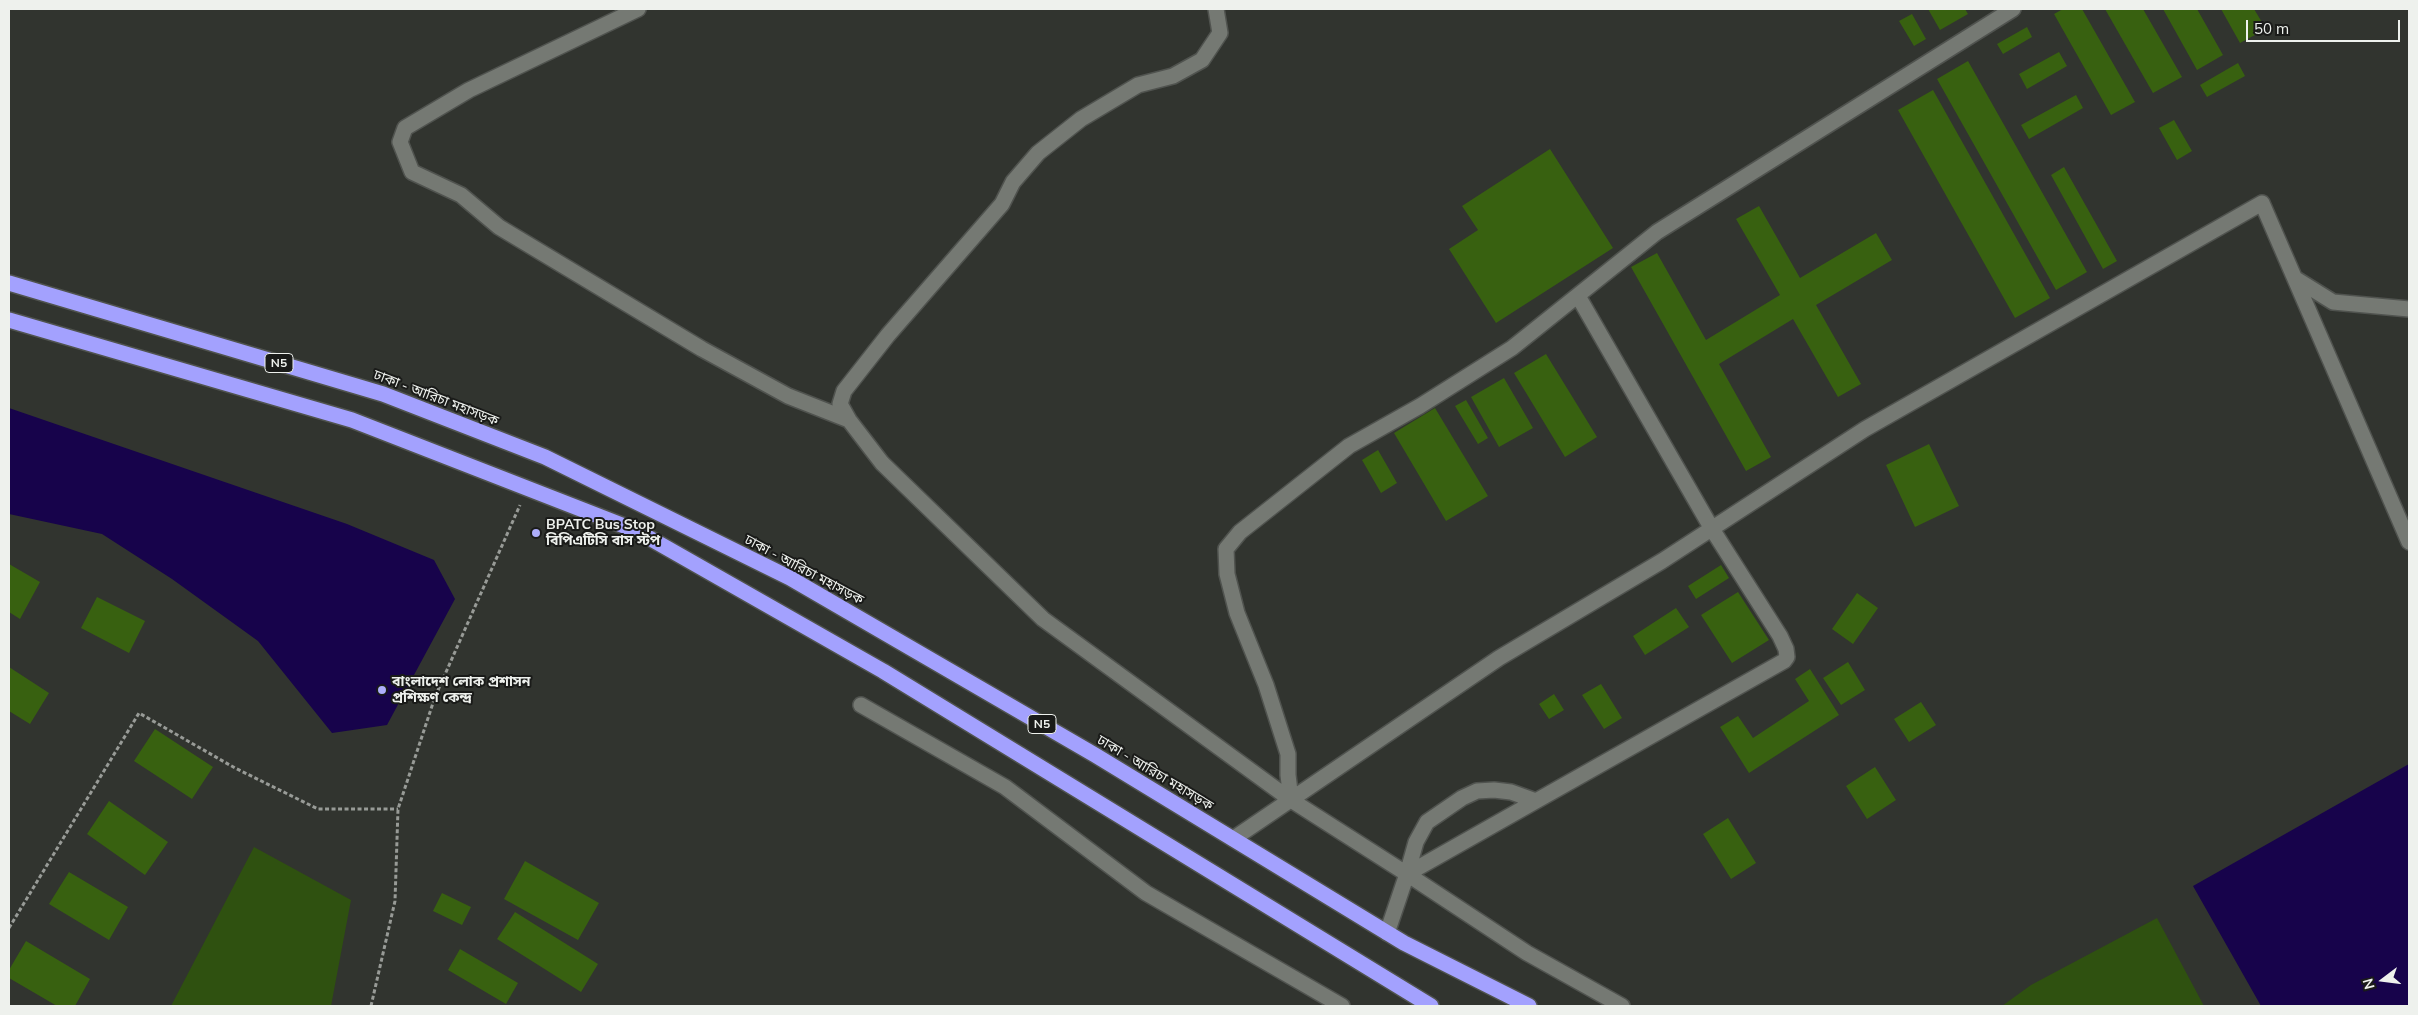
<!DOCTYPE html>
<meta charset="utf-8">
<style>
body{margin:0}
#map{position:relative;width:2418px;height:1015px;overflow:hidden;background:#31342f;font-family:Mulish,sans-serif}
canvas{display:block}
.frame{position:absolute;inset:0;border:10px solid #eef1ed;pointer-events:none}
.north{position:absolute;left:2358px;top:955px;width:50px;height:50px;-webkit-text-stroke:4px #1a1b19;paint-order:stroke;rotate:255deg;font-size:14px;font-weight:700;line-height:20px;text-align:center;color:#eef1ed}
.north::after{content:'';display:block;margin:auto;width:18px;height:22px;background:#eef1ed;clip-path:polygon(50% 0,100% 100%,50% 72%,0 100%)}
.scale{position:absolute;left:2246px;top:20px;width:154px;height:22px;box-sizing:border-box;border:2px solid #eef1ed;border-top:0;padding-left:6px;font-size:15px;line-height:18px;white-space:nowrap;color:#eef1ed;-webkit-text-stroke:4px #1a1b19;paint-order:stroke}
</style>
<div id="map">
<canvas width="2418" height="1015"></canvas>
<div class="frame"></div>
<div class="north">N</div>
<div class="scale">50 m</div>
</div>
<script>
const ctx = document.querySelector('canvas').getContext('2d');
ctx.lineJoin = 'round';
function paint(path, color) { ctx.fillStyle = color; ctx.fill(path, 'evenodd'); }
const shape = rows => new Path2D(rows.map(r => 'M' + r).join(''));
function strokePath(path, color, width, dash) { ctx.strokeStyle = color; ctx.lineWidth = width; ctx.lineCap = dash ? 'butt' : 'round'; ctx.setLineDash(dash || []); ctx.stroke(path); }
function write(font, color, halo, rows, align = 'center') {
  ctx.font = font + ' Mulish,"Noto Sans Bengali",sans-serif'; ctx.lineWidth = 4; ctx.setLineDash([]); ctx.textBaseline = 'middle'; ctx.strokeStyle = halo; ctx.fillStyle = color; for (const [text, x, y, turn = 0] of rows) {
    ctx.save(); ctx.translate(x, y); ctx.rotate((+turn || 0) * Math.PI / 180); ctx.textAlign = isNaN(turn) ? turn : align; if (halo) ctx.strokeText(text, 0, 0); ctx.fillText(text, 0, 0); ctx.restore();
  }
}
paint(shape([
 [254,847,351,900,331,1006,171,1006],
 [2157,918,2204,1006,2002,1006,2031,985]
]), '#2f5110');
paint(shape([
 [9,408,347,524,434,560,455,599,387,725,332,733,258,641,172,579,102,534,9,514],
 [2409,764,2409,1006,2261,1006,2193,886]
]), '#17034b');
paint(shape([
 [1928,9,1965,9,1968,14,1940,30],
 [2063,9,2082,9,2135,102,2111,115,2054,14],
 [2105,9,2143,9,2182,77,2153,93],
 [2163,9,2197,9,2223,55,2197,70],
 [2221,9,2254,9,2266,29,2240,43],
 [1912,14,1926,39,1914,46,1899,21],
 [2027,27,2032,37,2003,54,1997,44],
 [2059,52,2067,66,2027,89,2019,74],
 [1968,61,2087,272,2056,290,1937,79],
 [2238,63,2245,76,2207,97,2200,85],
 [1933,90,2050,298,2015,318,1898,110],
 [2076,95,2083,108,2029,139,2021,125],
 [2174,120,2192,151,2177,160,2159,128],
 [1550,149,1613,248,1496,323,1449,249,1478,230,1462,206],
 [2064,167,2117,261,2103,269,2051,175],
 [1759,206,1800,278,1876,233,1892,260,1816,305,1861,384,1838,397,1793,319,1719,364,1771,457,1746,471,1631,267,1657,253,1706,340,1780,295,1736,219],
 [1546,354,1597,437,1565,457,1514,373],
 [1504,378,1533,428,1499,447,1471,397],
 [1466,400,1488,438,1478,444,1455,406],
 [1435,408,1488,496,1446,521,1394,433],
 [1929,444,1959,506,1915,527,1886,465],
 [1378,450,1397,483,1381,493,1362,460],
 [9,564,40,582,20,619,9,612],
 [1721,565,1729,578,1696,599,1688,586],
 [1738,592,1769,640,1732,663,1701,615],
 [1857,593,1878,608,1853,644,1832,629],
 [97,597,145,621,129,653,81,628],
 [1676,608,1689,627,1645,655,1633,636],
 [1848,662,1865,690,1841,705,1823,678],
 [9,667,49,693,30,724,9,711],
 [1810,669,1839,715,1749,773,1720,727,1738,716,1753,738,1809,701,1795,679],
 [1601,684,1622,718,1604,729,1582,695],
 [1554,694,1564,710,1549,719,1539,704],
 [1921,702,1936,725,1909,742,1894,719],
 [155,729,213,767,192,799,134,761],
 [1875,767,1896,800,1867,819,1846,786],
 [109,801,168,842,145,875,87,834],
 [1728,818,1756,863,1731,879,1703,834],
 [525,861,599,903,578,940,504,899],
 [69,872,128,907,109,940,49,904],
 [442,893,471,907,462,925,433,911],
 [515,912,598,964,581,992,497,939],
 [26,941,90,979,75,1006,57,1006,9,978,9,970],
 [460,949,518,983,506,1004,448,970]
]), '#386110');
const street = shape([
 [638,9,469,90,405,128,400,142,412,172,461,195,499,227,702,349,788,396,849,420],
 [1216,9,1220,33,1202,60,1173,76,1138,85,1081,119,1038,153,1013,182,1002,204,888,335,844,391,840,404,849,420,882,463,1043,619,1291,800,1407,874],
 [2296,279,2333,302,2409,309],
 [861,705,1005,787,1146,893,1342,1006],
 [1291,800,1288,775,1288,754,1266,685,1237,613,1227,574,1226,549,1240,532,1349,446,1420,406,1512,348,1657,232,2013,9],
 [1233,839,1499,658,1662,561,1865,429,2262,203,2409,542],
 [1407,874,1416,842,1427,822,1462,798,1477,791,1494,790,1511,792,1536,801,1784,661,1787,657,1786,649,1780,636,1712,529,1578,296],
 [1407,874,1536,801],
 [1387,933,1407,874,1527,953,1622,1006]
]);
const highway = shape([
 [9,283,383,394,545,457,790,578,1095,755,1404,943,1529,1006],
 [9,320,352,420,637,531,883,671,1431,1006]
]);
strokePath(street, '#50534f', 18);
strokePath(highway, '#50534f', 18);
strokePath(shape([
 [9,928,139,713,235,768,318,809,398,809],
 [371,1006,395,901,398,809,435,697,520,505]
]), '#989b97', 3, [4, 2.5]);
strokePath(street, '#757973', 15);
strokePath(highway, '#a3a1fe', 15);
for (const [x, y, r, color] of [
 [536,533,5,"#aeaefb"],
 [382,690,5,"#aeaefb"]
]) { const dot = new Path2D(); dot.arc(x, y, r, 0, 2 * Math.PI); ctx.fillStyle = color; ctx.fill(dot); strokePath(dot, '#1a1b19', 2); }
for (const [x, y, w] of [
 [279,363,28],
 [1042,724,28]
]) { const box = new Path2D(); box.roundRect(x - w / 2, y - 9.5, w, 19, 4); ctx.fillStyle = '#1a1b19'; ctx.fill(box); strokePath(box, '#eef1ed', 1); }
write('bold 12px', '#eef1ed', null, [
 ["N5",279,363],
 ["N5",1042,724]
]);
write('14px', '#eef1ed', '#1a1b19', [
 ["ঢাকা - আরিচা মহাসড়ক",436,398,21],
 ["ঢাকা - আরিচা মহাসড়ক",804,570,28],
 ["ঢাকা - আরিচা মহাসড়ক",1155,773,31]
]);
write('bold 14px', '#eef1ed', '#1a1b19', [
 ["BPATC Bus Stop",546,525],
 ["বিপিএটিসি বাস স্টপ",546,541],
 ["বাংলাদেশ লোক প্রশাসন",392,682],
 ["প্রশিক্ষণ কেন্দ্র",392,698]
], 'left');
</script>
